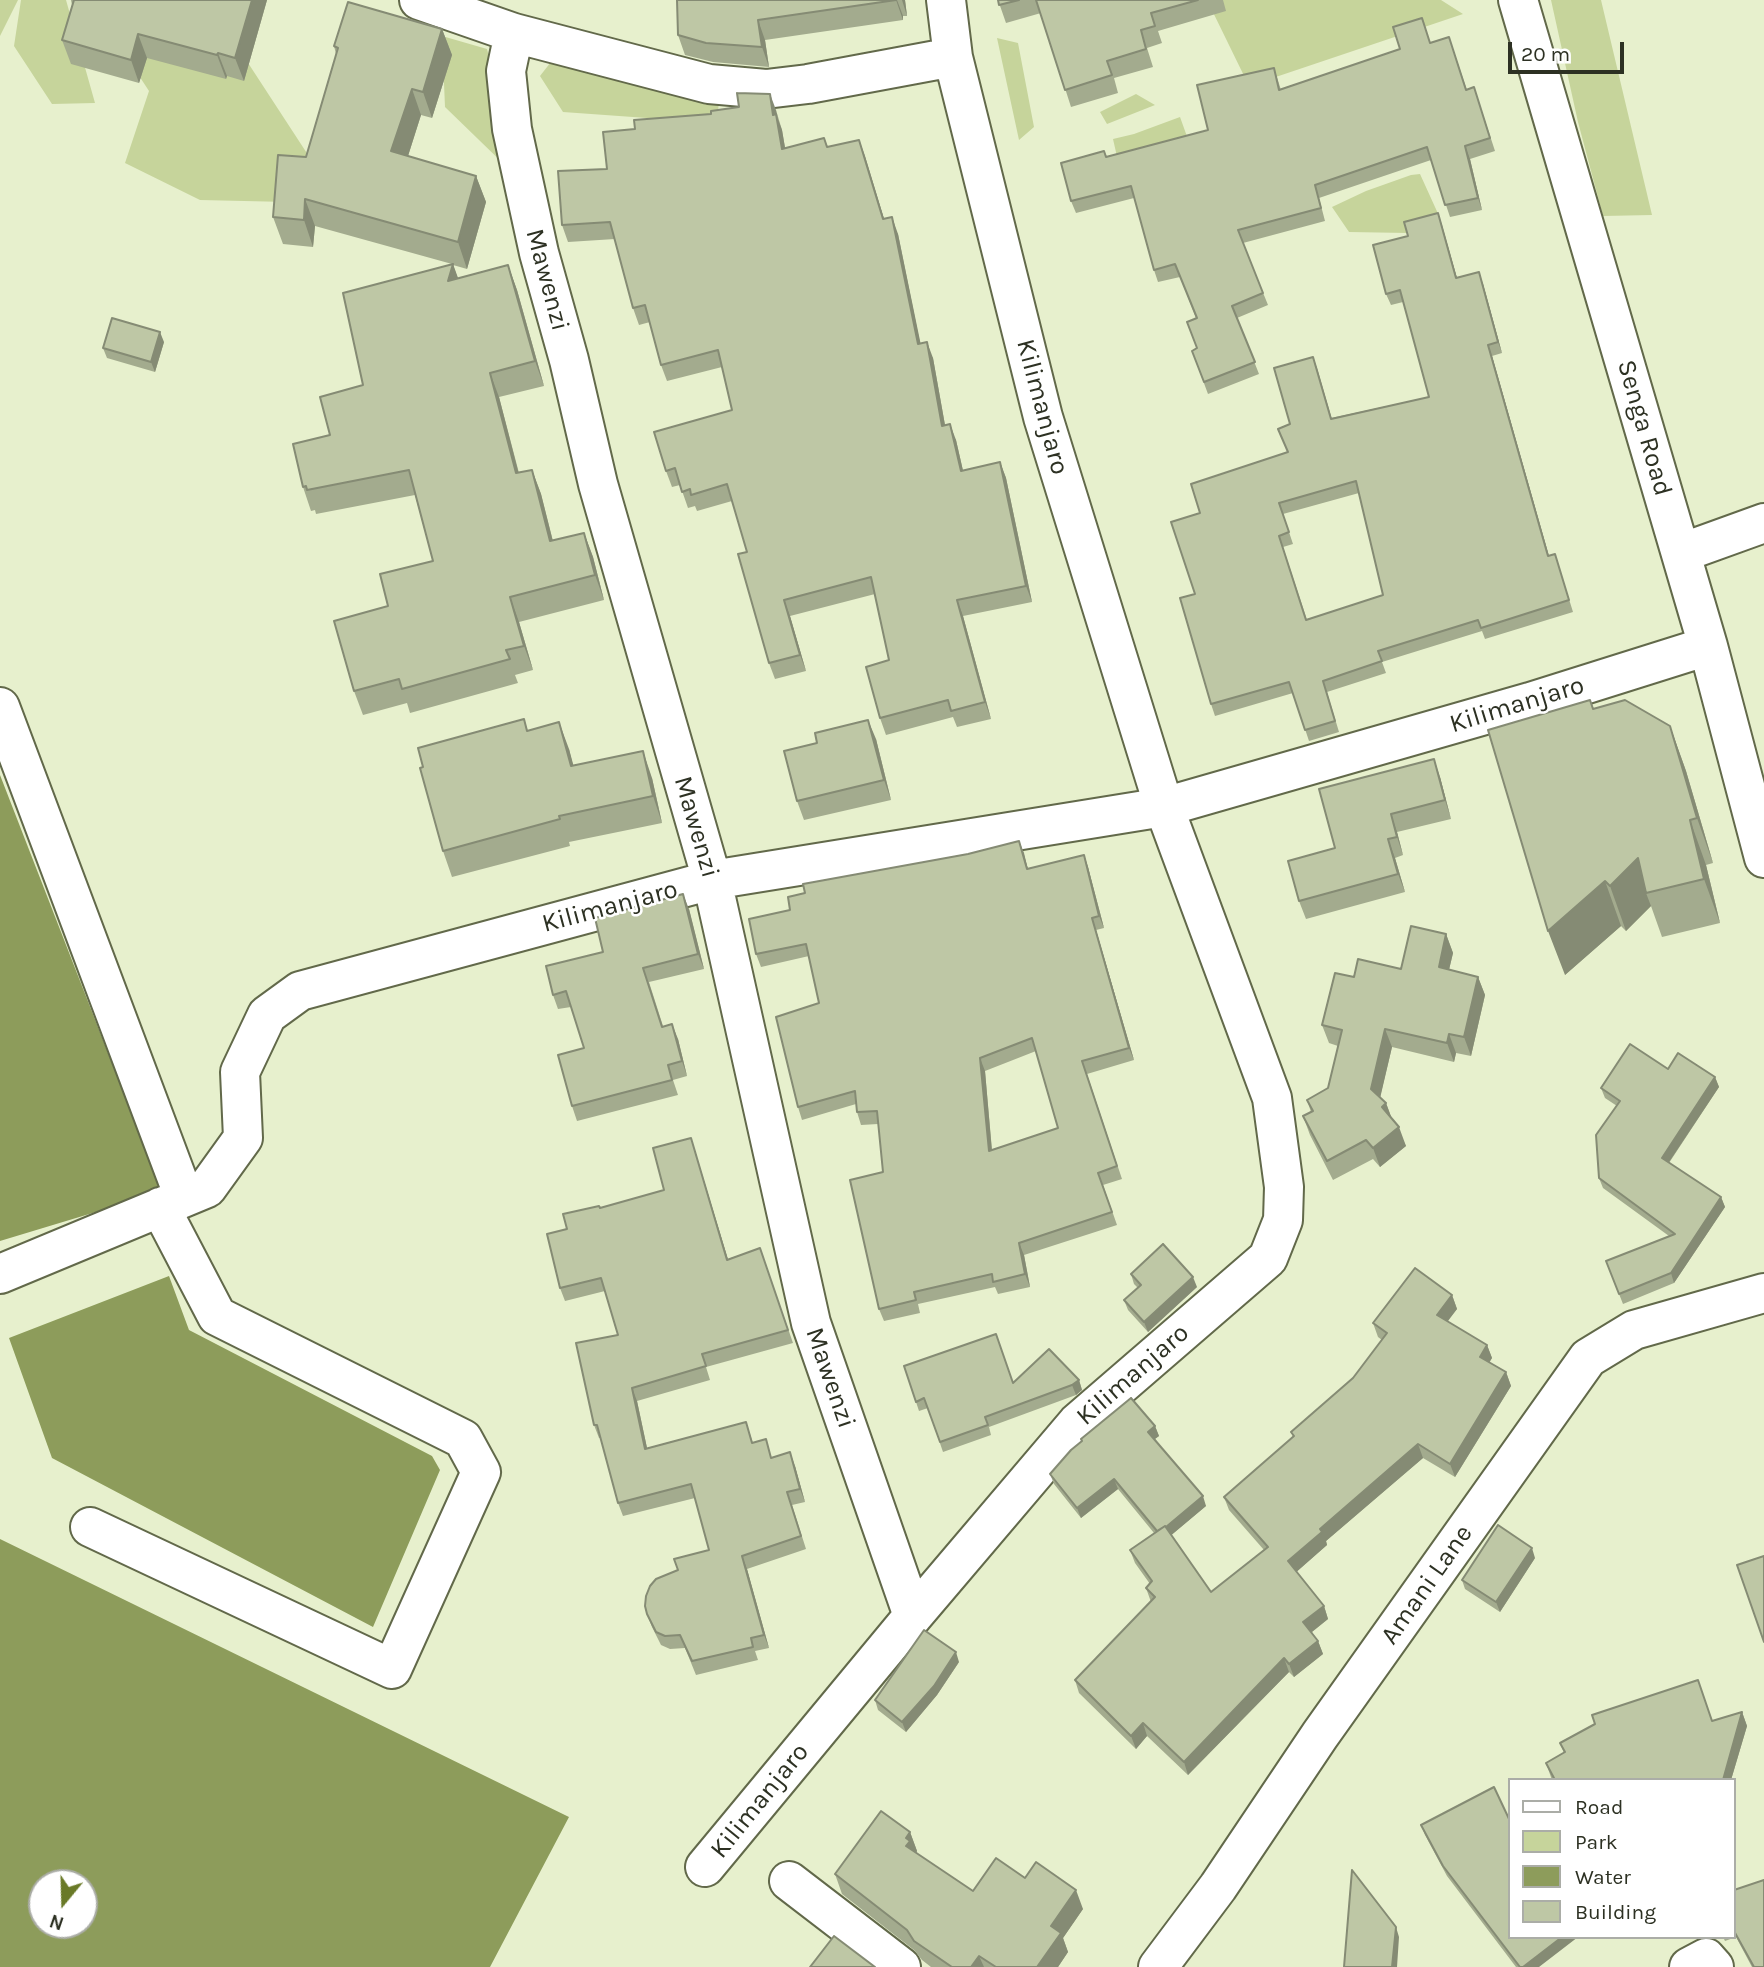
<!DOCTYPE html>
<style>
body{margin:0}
#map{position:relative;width:1764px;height:1967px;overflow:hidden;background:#e7f0cd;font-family:Karla,sans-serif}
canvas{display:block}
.legend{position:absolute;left:1508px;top:1778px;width:228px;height:161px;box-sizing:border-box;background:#fff;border:2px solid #abada7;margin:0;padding:9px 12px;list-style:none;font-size:21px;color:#2d3123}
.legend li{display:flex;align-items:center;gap:14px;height:35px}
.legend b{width:35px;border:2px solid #abada7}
.north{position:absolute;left:28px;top:1869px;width:70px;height:70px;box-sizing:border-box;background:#fff;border:2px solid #abada7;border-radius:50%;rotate:199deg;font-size:19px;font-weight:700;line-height:28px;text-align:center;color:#2d3123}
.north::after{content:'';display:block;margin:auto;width:24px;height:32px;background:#697927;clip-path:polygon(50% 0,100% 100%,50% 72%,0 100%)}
.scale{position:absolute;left:1508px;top:42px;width:116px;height:32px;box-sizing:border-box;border:4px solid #2d3123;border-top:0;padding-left:9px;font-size:21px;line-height:24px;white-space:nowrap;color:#2d3123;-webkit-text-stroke:5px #fff;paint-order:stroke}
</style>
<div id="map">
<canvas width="1764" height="1967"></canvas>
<ul class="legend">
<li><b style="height:9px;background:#fff"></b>Road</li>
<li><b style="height:19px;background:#c6d49b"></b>Park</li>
<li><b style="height:19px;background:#8d9c5b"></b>Water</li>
<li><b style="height:19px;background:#bec7a5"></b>Building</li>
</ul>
<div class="north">N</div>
<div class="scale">20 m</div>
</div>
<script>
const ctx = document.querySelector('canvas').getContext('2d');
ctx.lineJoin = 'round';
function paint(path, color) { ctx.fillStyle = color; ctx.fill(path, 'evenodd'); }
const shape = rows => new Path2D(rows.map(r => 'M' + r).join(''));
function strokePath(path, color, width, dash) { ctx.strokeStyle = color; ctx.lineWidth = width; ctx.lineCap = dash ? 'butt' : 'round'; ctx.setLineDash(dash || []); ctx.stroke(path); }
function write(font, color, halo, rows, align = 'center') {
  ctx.font = font + ' Karla,sans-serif'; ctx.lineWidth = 5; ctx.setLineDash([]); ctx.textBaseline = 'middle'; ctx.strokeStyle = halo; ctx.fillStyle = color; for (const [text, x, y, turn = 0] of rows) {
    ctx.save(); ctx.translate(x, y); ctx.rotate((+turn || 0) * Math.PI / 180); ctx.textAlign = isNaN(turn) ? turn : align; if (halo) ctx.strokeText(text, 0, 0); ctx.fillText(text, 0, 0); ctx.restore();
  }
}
paint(shape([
 [0,0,18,0,0,36],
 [21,0,66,0,95,103,52,104,14,46],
 [207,0,312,161,332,203,200,200,125,163,149,91,107,27],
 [1207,0,1441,0,1463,14,1249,86],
 [1551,0,1601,0,1652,215,1603,216,1578,122],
 [442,36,487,49,502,109,511,171,445,107],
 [997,38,1018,43,1034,127,1019,140],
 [561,49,720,90,717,123,563,112,540,76],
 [1136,94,1155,105,1107,124,1100,112],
 [1180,117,1189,142,1118,161,1113,139,1134,134],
 [1420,174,1440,218,1408,233,1349,232,1332,207,1366,191,1411,175]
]), '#c6d49b');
paint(shape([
 [0,775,162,1192,0,1241],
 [169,1276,189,1330,432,1456,440,1470,373,1627,52,1458,9,1338],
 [0,1539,569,1817,490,1967,0,1967],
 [84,1883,84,1925,42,1925,42,1883]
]), '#8d9c5b');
const minor = shape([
 [419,0,514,33,709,84,766,89,808,84,953,57],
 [1518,0,1708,646,1764,858],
 [514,33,506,71,512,129,539,253,569,360,598,484,712,880,811,1323,913,1616],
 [1681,553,1764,523],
 [0,707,184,1197],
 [0,1274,207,1188,243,1138,240,1072,267,1015,300,991,712,880,1164,807,1530,702,1708,646],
 [90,1527,392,1669,481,1472,463,1439,217,1316,160,1207],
 [705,1867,913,1616,1077,1423,1268,1258,1283,1220,1284,1187,1272,1098,1164,807,1043,417,953,57,946,0],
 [789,1881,901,1967],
 [1158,1967,1218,1887,1320,1735,1588,1358,1634,1330,1764,1293],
 [1689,1967,1706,1958,1714,1967]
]);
strokePath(minor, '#62694a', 42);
strokePath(minor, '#fff', 38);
paint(shape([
 [71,0,267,0,244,81,227,76,226,79,147,58,139,83,71,64,62,40,72,5],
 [677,0,905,0,907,16,903,16,903,20,765,40,769,67,713,62,685,55,678,35],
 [998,0,1223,0,1226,11,1158,31,1162,43,1147,48,1153,67,1114,78,1118,93,1071,107,1041,13,1006,23],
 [442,29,452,55,432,118,421,115,408,156,476,176,486,202,467,269,453,265,458,279,508,265,517,290,544,386,499,397,519,473,532,470,541,494,553,541,584,533,593,557,604,600,519,622,533,670,515,675,518,683,410,713,407,703,363,715,354,691,388,606,433,561,415,495,316,514,315,510,311,511,303,487,330,435,363,385,452,264,315,226,313,247,283,244,273,217,306,157,336,54,334,46],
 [1449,37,1467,90,1474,87,1495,151,1470,159,1482,210,1450,217,1431,160,1319,198,1325,221,1243,243,1268,305,1237,318,1259,374,1208,394,1192,351,1196,348,1196,318,1180,277,1158,282,1154,270,1134,198,1076,213,1071,201,1107,157,1208,130,1274,68,1281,90],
 [776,110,782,130,785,148,824,138,827,147,859,140,884,219,898,234,920,343,933,358,945,425,956,440,963,471,1000,462,1006,478,1032,602,963,616,991,719,957,727,953,717,886,735,880,718,889,660,875,594,790,616,806,671,775,679,769,663,747,552,732,501,697,511,695,506,688,508,680,485,672,487,666,471,732,410,722,367,667,381,661,365,650,322,639,325,633,308,615,239,568,242,562,225,607,169,635,129],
 [1438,213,1457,278,1483,284,1502,353,1492,356,1549,556,1555,554,1573,612,1485,639,1482,631,1382,662,1386,673,1327,692,1339,732,1309,741,1293,693,1215,716,1211,704,1195,594,1200,513,1287,453,1290,424,1313,357,1331,418,1429,397,1403,302,1391,305,1386,294,1408,236],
 [1359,493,1383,595,1307,620,1283,547,1293,544,1283,514],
 [164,342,155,372,107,358,103,348],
 [1593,709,1670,726,1686,771,1713,863,1706,865,1720,923,1662,937,1651,906,1626,931,1621,926,1565,975],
 [524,719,528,731,569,749,573,766,652,778,662,823,569,842,570,846,452,877,443,851],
 [876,739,891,800,804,820,797,801],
 [1440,777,1451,819,1397,832,1403,855,1395,858,1405,892,1306,919,1299,901,1335,848],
 [1019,841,1028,869,1084,855,1088,867,1104,928,1096,930,1134,1060,1087,1074,1122,1179,1103,1185,1117,1225,1024,1255,1030,1287,998,1294,995,1287,918,1304,920,1313,884,1321,879,1309,883,1172,878,1124,861,1125,857,1112,856,1104,802,1120,798,1107,819,1003,809,956,761,967,756,954,790,910,968,854],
 [1036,1051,1058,1128,992,1150,985,1071],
 [689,909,704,969,649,982,663,1026,678,1039,687,1076,673,1080,678,1095,577,1121,572,1106,584,1048,571,1007,558,1009,553,995,603,952],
 [1446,934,1453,953,1449,970,1478,977,1485,995,1471,1056,1456,1053,1454,1062,1392,1047,1380,1097,1386,1103,1392,1119,1406,1146,1380,1167,1373,1159,1333,1180,1310,1135,1303,1116,1311,1112,1307,1100,1328,1088,1338,1046,1329,1043,1322,1025,1354,977,1401,969],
 [1668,1069,1715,1077,1719,1087,1669,1163,1721,1197,1725,1207,1674,1283,1623,1304,1606,1261,1669,1236,1603,1188,1599,1178,1617,1106,1605,1098,1601,1088],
 [691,1138,728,1259,760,1248,793,1343,706,1367,710,1380,637,1401,647,1448,746,1422,753,1443,772,1458,795,1466,805,1502,792,1505,806,1549,747,1569,769,1648,755,1651,758,1660,696,1675,685,1648,670,1649,661,1645,652,1627,647,1614,678,1570,709,1550,695,1498,623,1516,618,1503,601,1438,599,1438,594,1425,618,1335,605,1291,565,1301,560,1288,567,1229,600,1208,664,1190],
 [1131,1274,1197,1287,1148,1332,1128,1310,1124,1300,1138,1288,1134,1284],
 [1452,1295,1457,1309,1447,1321,1487,1345,1492,1358,1489,1362,1506,1372,1511,1386,1455,1477,1423,1458,1326,1541,1327,1545,1296,1572,1324,1606,1328,1619,1312,1632,1318,1641,1323,1654,1294,1677,1289,1672,1188,1775,1147,1736,1136,1749,1079,1693,1075,1680,1151,1602,1146,1588,1150,1584,1135,1563,1130,1550,1154,1533,1118,1489,1081,1518,1054,1484,1050,1474,1081,1442,1081,1439,1155,1426,1159,1436,1155,1439,1206,1506,1171,1535,1211,1592,1264,1550,1229,1510,1224,1497,1293,1437,1291,1432,1353,1378,1382,1340,1378,1337,1373,1323],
 [904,1366,1013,1383,1079,1380,1082,1390,1076,1395,989,1427,991,1435,943,1452,928,1408,919,1411],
 [1535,1558,1500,1612,1465,1589,1462,1580],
 [959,1662,937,1695,906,1732,878,1710,875,1700],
 [1742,1712,1747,1726,1731,1780,1552,1780,1546,1763,1564,1753,1560,1743,1712,1721],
 [1421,1825,1539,1967,1516,1967,1447,1876,1425,1835],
 [910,1832,917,1851,916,1853,973,1891,1025,1878,1083,1909,1063,1938,1068,1952,1058,1967,931,1967,922,1960,914,1950,842,1894,835,1874],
 [1734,1890,1764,1967,1752,1967,1736,1937,1725,1941,1723,1937,1734,1937]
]), '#a3ab8e');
paint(shape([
 [252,0,267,0,244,81,235,58],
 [896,0,897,0,903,16,903,20],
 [902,0,905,0,907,16],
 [758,20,765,40,769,67,762,47],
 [442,29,452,55,432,118,423,92],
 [138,34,147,58,139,83,131,60],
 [218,53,227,76,226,79,217,55],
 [412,89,421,115,401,178,391,151],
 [770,94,776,110,779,131,773,115],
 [776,114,782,130,788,165,782,149],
 [859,140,865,156,889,235,883,219],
 [1465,146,1470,159,1482,210,1478,198],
 [476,176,486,202,467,269,458,242],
 [305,199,315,226,313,247,304,220],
 [1438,213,1442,225,1460,289,1456,278],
 [892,217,898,234,924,360,918,344],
 [453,264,462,289,448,281],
 [508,265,517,290,544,386,535,361],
 [1479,272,1483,284,1502,353,1498,342],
 [160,332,164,342,155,372,151,362],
 [927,342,933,358,948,442,942,426],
 [1488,345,1492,356,1552,567,1548,556],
 [1313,357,1317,368,1335,430,1331,419],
 [490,373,499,397,525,498,516,473],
 [950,424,956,440,967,488,961,471],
 [1000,462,1006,478,1032,602,1026,586],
 [532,470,541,494,559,566,550,541],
 [584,533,593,557,604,600,595,575],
 [510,597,519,622,533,670,524,646],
 [784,600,790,616,806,671,800,655],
 [957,600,963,616,991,719,985,702],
 [868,720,876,739,891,800,884,780],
 [559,722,569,749,581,793,571,766],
 [1670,726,1686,771,1713,863,1697,818],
 [643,751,652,778,662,823,653,796],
 [1434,759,1440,777,1451,819,1445,800],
 [1391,814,1397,832,1403,855,1397,837],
 [1690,820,1706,865,1720,923,1704,879],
 [1388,839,1395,858,1405,892,1398,874],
 [1019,841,1024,853,1031,882,1027,869],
 [1084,855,1088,867,1104,928,1099,916],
 [1638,858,1646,893,1651,906,1626,931,1610,886],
 [1605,881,1621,926,1565,975,1548,931],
 [683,894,689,909,704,969,698,954],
 [1092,918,1096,930,1134,1060,1129,1048],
 [1446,934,1453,953,1445,986,1439,967],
 [1478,977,1485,995,1471,1056,1464,1037],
 [672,1024,678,1039,687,1076,682,1061],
 [1385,1029,1392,1047,1378,1107,1371,1089],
 [1449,1034,1456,1053,1454,1062,1447,1043],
 [980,1058,985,1071,993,1164,989,1151],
 [1715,1077,1719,1087,1665,1168,1662,1158],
 [1386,1103,1393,1122,1382,1107],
 [1399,1127,1406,1146,1380,1167,1373,1148],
 [691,1138,695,1151,732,1273,727,1260],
 [1721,1197,1725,1207,1674,1283,1671,1273],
 [1019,1243,1024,1255,1030,1287,1025,1274],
 [1193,1277,1197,1287,1148,1332,1144,1322],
 [1452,1295,1457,1309,1442,1329,1437,1315],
 [1487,1345,1492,1358,1485,1370,1480,1357],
 [1506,1372,1511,1386,1455,1477,1450,1464],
 [1079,1380,1082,1390,1076,1395,1072,1385],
 [632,1388,637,1401,650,1462,645,1449],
 [1155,1426,1159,1436,1152,1441,1148,1432],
 [1418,1444,1423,1458,1326,1541,1327,1545,1293,1575,1288,1561,1320,1529],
 [790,1452,795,1466,805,1502,800,1489],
 [1114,1479,1118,1489,1081,1518,1077,1508],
 [1203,1496,1206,1506,1162,1543,1158,1533],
 [1532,1548,1535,1558,1500,1612,1496,1602],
 [742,1556,747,1569,769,1648,764,1635],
 [1324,1606,1328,1619,1308,1635,1303,1622],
 [1318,1641,1323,1654,1294,1677,1289,1664],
 [956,1652,959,1662,937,1695,906,1732,902,1722],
 [1284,1658,1289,1672,1188,1775,1184,1762],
 [1742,1712,1747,1726,1731,1780,1723,1780],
 [1143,1723,1147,1736,1136,1749,1131,1736],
 [910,1832,917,1851,915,1855,906,1846,906,1838],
 [1076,1890,1083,1909,1063,1938,1068,1952,1058,1967,1037,1967,1051,1926],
 [1396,1927,1399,1937,1397,1967,1392,1967],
 [1562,1937,1578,1937,1539,1967,1523,1967],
 [979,1956,984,1967,971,1967]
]), '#858b74');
const building = shape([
 [74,0,252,0,235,58,218,53,217,55,138,34,131,60,62,40,74,0],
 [677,0,896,0,758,20,762,47,706,43,678,35,677,0],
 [998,0,1019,0,999,5,998,0],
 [1036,0,1198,0,1151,13,1155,26,1141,30,1146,49,1107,61,1112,75,1065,90,1036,0],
 [348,2,442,29,423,92,412,89,391,151,476,176,458,242,305,199,304,220,273,217,278,155,306,157,338,48,334,46,348,2],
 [1422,18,1430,43,1449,37,1466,90,1474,87,1490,138,1465,146,1478,198,1445,205,1427,147,1315,185,1321,208,1238,230,1263,293,1232,306,1255,362,1204,382,1192,351,1197,348,1187,322,1197,318,1175,264,1154,270,1131,186,1071,201,1061,163,1104,151,1106,157,1208,130,1197,85,1274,68,1279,90,1400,49,1393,27,1422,18],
 [737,93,770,94,773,115,776,114,782,149,824,138,827,147,859,140,883,219,892,217,918,344,927,342,942,426,950,424,961,471,1000,462,1026,586,957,600,985,702,951,711,948,700,880,718,866,667,889,660,871,577,784,600,800,655,769,663,738,554,747,552,727,484,691,495,690,489,682,492,675,468,666,471,654,432,732,410,718,350,661,365,645,305,633,308,610,222,562,225,558,171,607,169,603,132,635,129,634,120,711,114,711,111,739,107,737,93],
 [1438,213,1456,278,1479,272,1498,342,1488,345,1548,556,1555,554,1569,600,1481,628,1478,620,1378,651,1382,661,1323,681,1335,721,1305,730,1289,682,1211,704,1180,598,1195,594,1171,522,1200,513,1191,484,1288,452,1278,429,1290,424,1274,368,1313,357,1331,419,1429,397,1400,290,1386,294,1373,245,1408,236,1404,222,1438,213],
 [1356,481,1383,595,1306,620,1279,536,1289,532,1279,503,1356,481],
 [453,264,448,281,508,265,535,361,490,373,516,473,532,470,550,541,584,533,595,575,510,597,524,646,506,650,510,659,402,689,399,679,354,691,334,621,388,606,380,574,433,561,409,470,307,490,306,486,303,487,293,444,330,435,320,397,363,385,343,293,453,264],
 [112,318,160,332,151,362,103,348,112,318],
 [1590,700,1593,709,1625,700,1670,726,1697,818,1690,820,1704,879,1646,893,1638,858,1610,886,1605,881,1548,931,1488,730,1590,700],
 [524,719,527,731,559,722,571,766,643,751,653,796,559,816,560,819,443,851,420,768,423,767,418,748,524,719],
 [868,720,884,780,797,801,784,751,817,743,815,733,868,720],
 [1434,759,1445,800,1391,814,1397,837,1388,839,1398,874,1299,901,1288,861,1335,848,1319,789,1434,759],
 [1019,841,1027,869,1084,855,1099,916,1092,918,1129,1048,1082,1061,1117,1166,1098,1173,1112,1212,1019,1243,1025,1274,993,1282,992,1274,914,1292,916,1300,879,1309,850,1180,883,1172,877,1111,857,1112,855,1091,798,1107,776,1017,819,1003,806,944,756,954,749,919,790,910,788,897,805,893,803,884,968,854,1019,841],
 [1032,1038,1058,1128,989,1151,980,1058,1032,1038],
 [683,894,698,954,643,968,662,1027,672,1024,682,1061,668,1065,672,1080,572,1106,558,1055,584,1048,566,991,553,995,546,966,603,952,595,918,683,894],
 [1411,926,1446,934,1439,967,1478,977,1464,1037,1449,1034,1447,1043,1385,1029,1371,1089,1386,1103,1382,1107,1399,1127,1373,1148,1366,1140,1327,1161,1303,1116,1313,1111,1307,1100,1328,1088,1342,1030,1322,1025,1335,973,1354,977,1358,959,1401,969,1411,926],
 [1630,1044,1668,1069,1678,1053,1715,1077,1662,1158,1721,1197,1671,1273,1619,1294,1606,1261,1675,1234,1599,1178,1596,1135,1620,1101,1601,1088,1630,1044],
 [691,1138,727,1260,760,1248,788,1330,702,1354,706,1366,632,1388,645,1449,746,1422,752,1443,766,1439,771,1458,790,1452,800,1489,787,1492,801,1536,742,1556,764,1635,751,1638,753,1647,692,1661,680,1635,665,1636,656,1632,647,1614,645,1606,646,1596,650,1586,656,1579,678,1570,674,1559,709,1550,691,1484,618,1503,597,1425,594,1425,576,1343,618,1335,601,1278,560,1288,547,1234,567,1229,563,1214,599,1206,600,1208,664,1190,653,1148,691,1138],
 [1163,1244,1193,1277,1144,1322,1124,1300,1141,1285,1131,1274,1163,1244],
 [1415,1268,1452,1295,1437,1315,1487,1345,1480,1357,1506,1372,1450,1464,1418,1444,1320,1529,1322,1532,1288,1561,1324,1606,1303,1622,1318,1641,1289,1664,1284,1658,1184,1762,1143,1723,1131,1736,1075,1680,1155,1597,1146,1588,1152,1581,1130,1550,1165,1526,1211,1592,1268,1547,1224,1497,1294,1436,1291,1432,1353,1378,1387,1333,1373,1323,1415,1268],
 [996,1334,1013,1383,1049,1349,1079,1380,1072,1385,985,1417,988,1425,940,1442,924,1398,916,1402,904,1366,996,1334],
 [1131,1398,1155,1426,1148,1432,1203,1496,1166,1527,1165,1526,1157,1531,1114,1479,1077,1508,1050,1474,1071,1450,1082,1441,1081,1439,1131,1398],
 [1498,1525,1532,1548,1496,1602,1462,1580,1498,1525],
 [1764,1556,1764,1642,1737,1565,1764,1556],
 [924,1630,956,1652,934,1686,902,1722,875,1700,924,1630],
 [1698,1680,1712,1721,1742,1712,1723,1780,1555,1780,1546,1763,1565,1752,1560,1743,1595,1724,1592,1715,1698,1680],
 [1494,1787,1510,1821,1510,1937,1562,1937,1523,1967,1520,1967,1443,1866,1421,1825,1494,1787],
 [881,1811,910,1832,906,1838,910,1841,906,1846,973,1891,996,1858,1025,1878,1036,1862,1076,1890,1051,1926,1061,1933,1037,1967,996,1967,979,1956,971,1967,952,1967,914,1941,907,1930,835,1874,881,1811],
 [1352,1870,1396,1927,1392,1967,1344,1967,1352,1870],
 [1764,1880,1764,1967,1754,1967,1734,1931,1734,1890,1764,1880],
 [834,1936,875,1967,810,1967,834,1936]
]);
paint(building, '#bec7a5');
strokePath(building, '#858b74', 2);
write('26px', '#2d3123', '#fff', [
 ["Mawenzi",547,280,75],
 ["Kilimanjaro",1042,407,75],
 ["Senga Road",1644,428,74],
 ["Kilimanjaro",1517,705,-17],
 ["Mawenzi",696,827,74],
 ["Kilimanjaro",610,907,-15],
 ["Kilimanjaro",1133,1375,-41],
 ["Mawenzi",830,1378,71],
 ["Amani Lane",1427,1585,-55],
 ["Kilimanjaro",760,1801,-51]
]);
</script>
